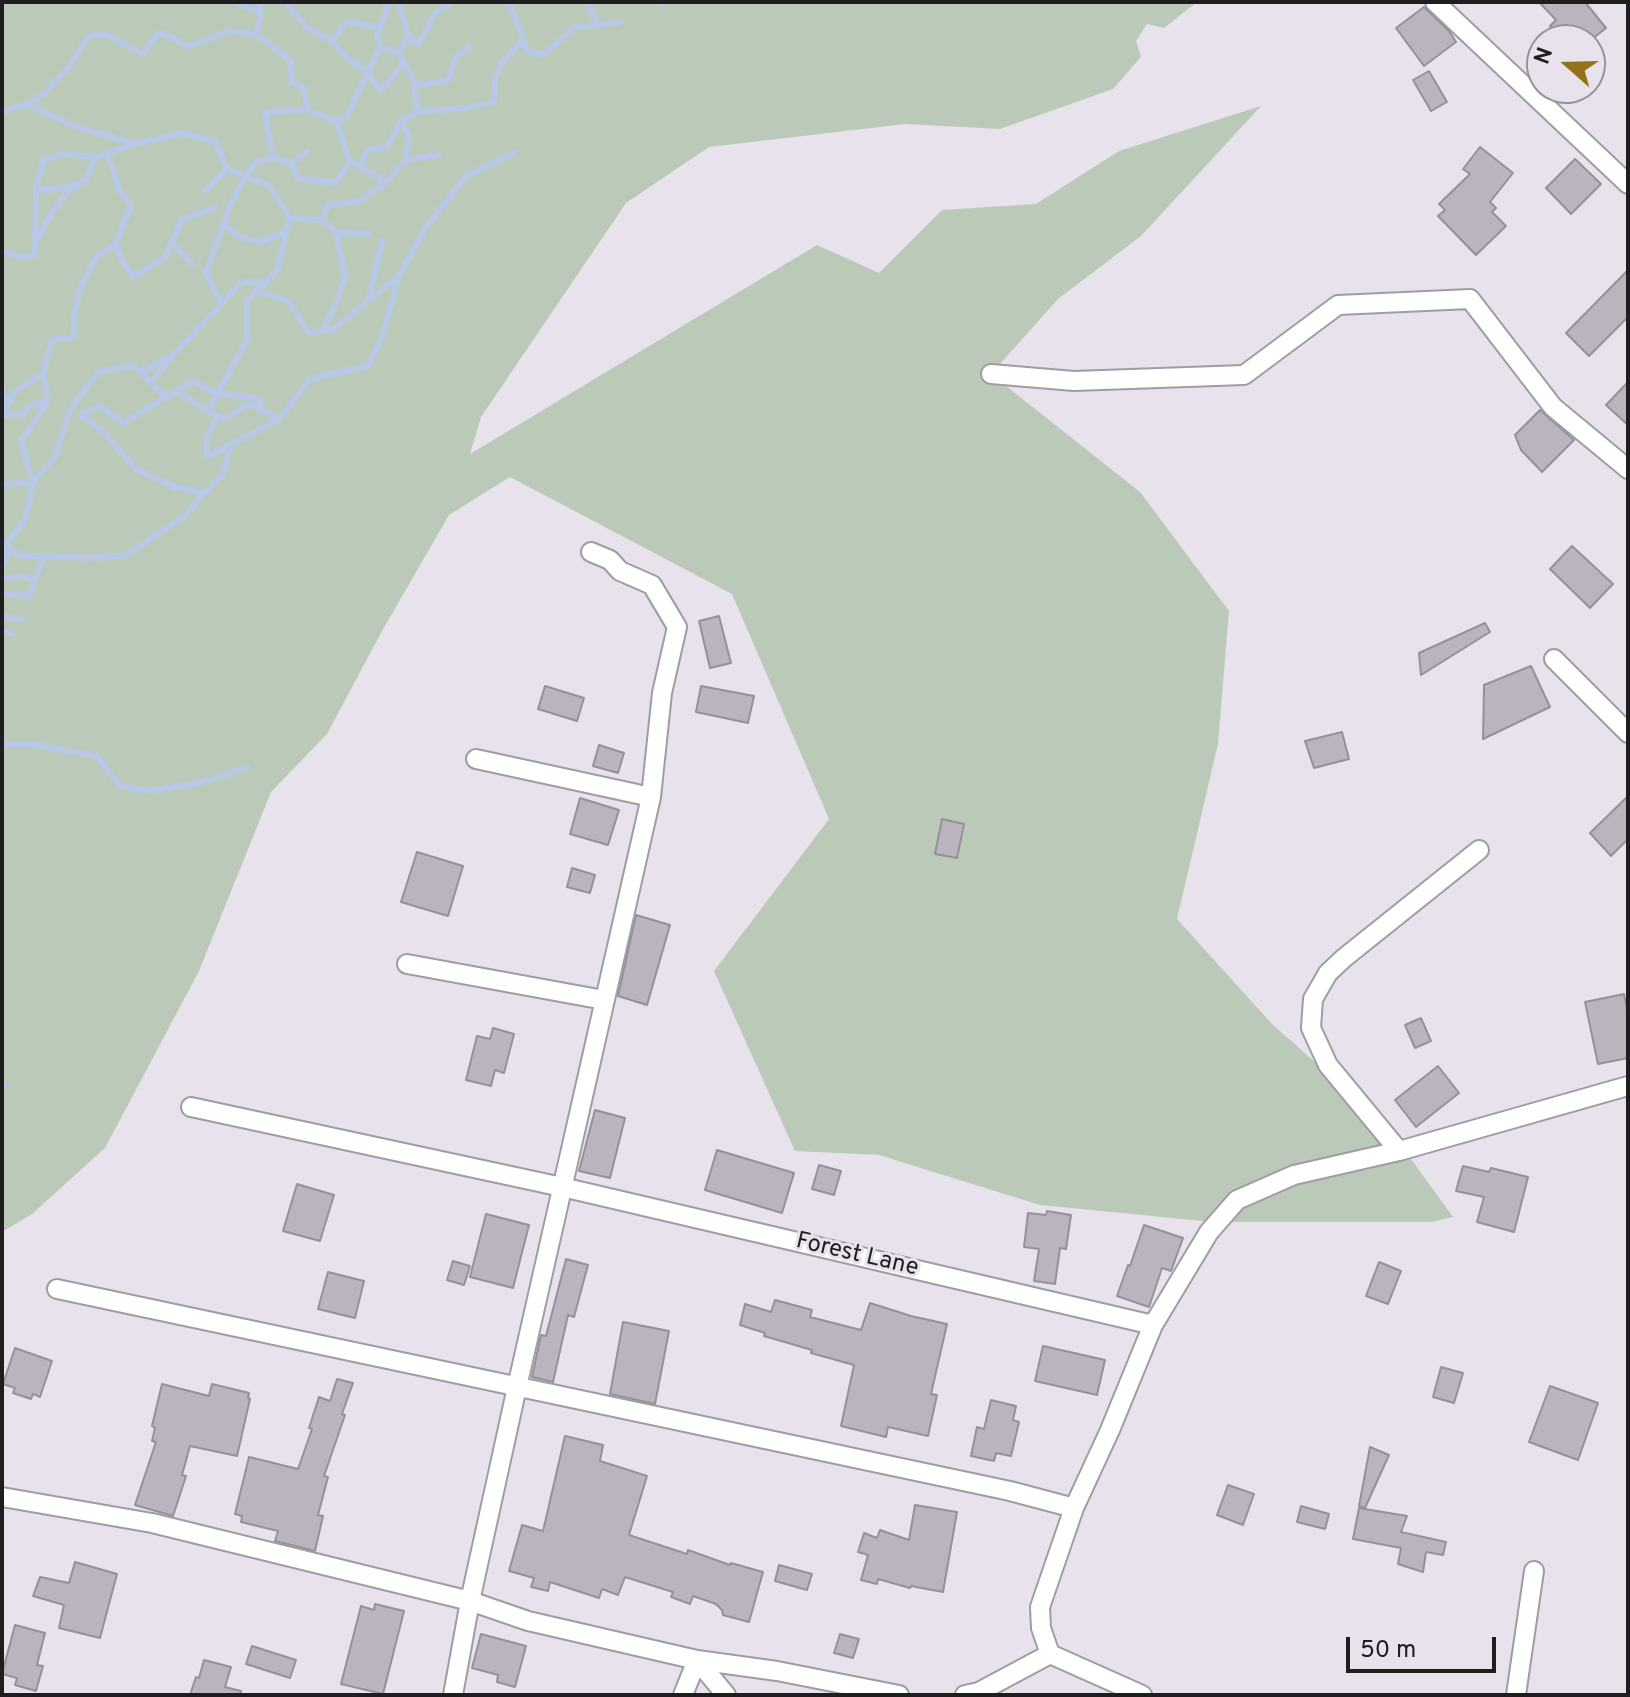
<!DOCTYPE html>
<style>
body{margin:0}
#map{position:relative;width:1630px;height:1697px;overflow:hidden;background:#e8e2ed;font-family:Overpass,sans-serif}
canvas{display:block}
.frame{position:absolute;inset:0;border:4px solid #201d21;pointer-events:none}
.north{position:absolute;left:1526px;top:24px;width:80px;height:80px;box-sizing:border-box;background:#e8e2ed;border:2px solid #98939b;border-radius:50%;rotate:290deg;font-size:22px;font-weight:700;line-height:32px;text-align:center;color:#201d21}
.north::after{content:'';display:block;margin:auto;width:28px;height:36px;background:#93721a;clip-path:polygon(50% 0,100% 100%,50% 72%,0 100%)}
.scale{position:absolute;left:1346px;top:1637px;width:150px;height:36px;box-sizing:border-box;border:4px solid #201d21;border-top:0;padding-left:10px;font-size:24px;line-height:28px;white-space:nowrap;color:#201d21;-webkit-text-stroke:6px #e8e2ed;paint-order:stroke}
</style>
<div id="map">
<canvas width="1630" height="1697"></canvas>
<div class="frame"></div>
<div class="north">N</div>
<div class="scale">50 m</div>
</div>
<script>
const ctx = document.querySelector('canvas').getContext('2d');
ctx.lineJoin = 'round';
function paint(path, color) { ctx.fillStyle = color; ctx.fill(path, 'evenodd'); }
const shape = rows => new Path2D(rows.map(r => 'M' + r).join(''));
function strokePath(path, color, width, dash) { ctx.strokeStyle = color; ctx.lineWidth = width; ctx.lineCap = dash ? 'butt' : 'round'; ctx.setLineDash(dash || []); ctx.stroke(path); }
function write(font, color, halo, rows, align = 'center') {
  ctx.font = font + ' Overpass,sans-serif'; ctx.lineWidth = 6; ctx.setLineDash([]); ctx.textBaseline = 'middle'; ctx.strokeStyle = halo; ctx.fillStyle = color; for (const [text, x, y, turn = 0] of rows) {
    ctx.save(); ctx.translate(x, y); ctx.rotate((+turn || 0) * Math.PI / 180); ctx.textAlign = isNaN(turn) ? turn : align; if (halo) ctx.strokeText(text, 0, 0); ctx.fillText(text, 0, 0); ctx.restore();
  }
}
paint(shape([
 [2,2,1197,2,1164,28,1147,24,1136,41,1141,57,1113,89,1000,129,905,124,709,147,626,203,481,417,470,454,817,245,879,273,942,210,1036,204,1119,151,1261,106,1141,236,1058,299,991,374,1140,492,1229,611,1218,744,1177,919,1272,1024,1387,1126,1453,1217,1432,1222,1213,1222,1040,1205,879,1155,795,1151,714,971,829,819,732,594,510,477,449,515,382,631,327,734,271,792,199,971,105,1148,32,1214,2,1232]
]), '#bbcab8');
strokePath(shape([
 [235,2,261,13],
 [259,2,261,13,256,34,290,60,292,82,304,88,307,110],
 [286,2,305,26,331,41,347,22,380,27],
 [508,2,521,31,527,51,542,55,576,27,597,25],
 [588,2,597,25,620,22],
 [661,2,662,5],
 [409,36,418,45,435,13,452,2],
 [331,41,349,59,368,73,381,91,404,63],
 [380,47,377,36,386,11,386,2],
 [398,53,414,80,417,112,464,108,494,102,495,79,501,64,523,40],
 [414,86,448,80,456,57,469,47],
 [27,104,45,93,69,67,88,36,106,34,142,54,160,32,188,46,230,31,256,34],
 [2,112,27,104,77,127,135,144,181,133,215,141,227,169,270,186,290,218],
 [273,158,292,163,307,152],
 [406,160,409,136,401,121,417,112],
 [350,162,361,167,367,150,387,147,401,121],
 [292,163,297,178,335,183,350,162,337,122],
 [361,167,386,182],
 [36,189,51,190,77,184],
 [206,190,227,169],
 [322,220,328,205,360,201,386,182,406,160,439,155],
 [223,223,238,237,261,242,287,231],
 [35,239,36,189,43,160,62,154,95,157],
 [172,243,193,265],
 [115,244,121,258,133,277,165,257,182,220,215,207],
 [2,251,20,257,34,257,35,243,53,211,67,193,87,179,95,157,135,144],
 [257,291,289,301,308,332,332,330,399,276],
 [369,299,382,240],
 [221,303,206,273,230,205,246,176,256,162,273,158,265,112,307,110,337,122,347,116,380,47,398,53,409,36,399,7,402,2],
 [322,331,334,308,345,277,336,232],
 [142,372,175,353,242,282,266,282],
 [151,382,172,356],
 [2,389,7,404],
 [176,391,208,411,247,340,247,301,277,270,290,218,322,220,336,232,369,234],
 [208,411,224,419,250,404,279,419],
 [2,413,15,392,43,373],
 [2,415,22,415,30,406,48,401],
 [80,415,100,406,123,423,193,381,216,393,259,399,263,411],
 [81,415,101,430,136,469,175,487,206,493],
 [217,416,207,437,207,457,279,419,310,379,368,366,382,337,399,276,426,227,466,176,514,153],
 [2,489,6,484,33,482,21,441,48,401,43,373,52,340,74,337,74,316,80,288,97,256,115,244,131,206,118,188,114,172,107,153],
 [8,549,23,556,97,558,126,555,183,517,223,474,231,446],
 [2,550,26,518,33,482,54,459,71,408,99,371,134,366,166,397],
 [2,570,9,547],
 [2,579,21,576,35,580,43,557],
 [2,594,29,596,35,580],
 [2,617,22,619],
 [2,633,12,633],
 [2,744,30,744,97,756,120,786,147,791,200,783,247,767],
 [2,1085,4,1085]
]), '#b8c8e6', 6);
const building = shape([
 [1539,2,1585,2,1606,28,1591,40,1561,40,1550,26,1556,20,1539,2],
 [1424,7,1449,31,1456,42,1424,66,1396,28,1424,7],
 [1429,71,1447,102,1431,111,1413,80,1429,71],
 [1480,147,1513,173,1490,202,1496,208,1492,212,1506,226,1476,255,1438,216,1445,210,1439,204,1470,174,1463,169,1480,147],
 [1575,159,1601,184,1571,214,1546,188,1575,159],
 [1628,270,1628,317,1589,356,1566,333,1628,270],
 [1628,382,1628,425,1606,405,1628,382],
 [1540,410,1574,440,1542,472,1521,450,1515,435,1540,410],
 [1572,546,1613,584,1590,608,1550,569,1572,546],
 [719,616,731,663,710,668,699,621,719,616],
 [1485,623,1490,632,1421,675,1419,653,1485,623],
 [1531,666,1550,707,1483,739,1484,685,1531,666],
 [545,686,584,698,577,721,538,709,545,686],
 [701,686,754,696,748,723,696,712,701,686],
 [1342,732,1349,759,1314,768,1305,741,1342,732],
 [599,745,624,753,618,773,593,766,599,745],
 [1628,796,1628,839,1611,856,1590,833,1628,796],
 [580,798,619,810,608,845,570,834,580,798],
 [942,819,964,824,957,858,935,854,942,819],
 [417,852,463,866,448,916,401,902,417,852],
 [572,868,595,875,590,893,567,887,572,868],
 [636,915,670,925,647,1005,618,996,636,915],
 [1624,994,1628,1014,1628,1058,1598,1064,1585,1002,1624,994],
 [1421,1018,1431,1041,1415,1048,1405,1025,1421,1018],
 [493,1028,514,1034,504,1073,495,1070,491,1086,466,1080,477,1036,490,1039,493,1028],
 [1438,1066,1459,1093,1416,1127,1395,1100,1438,1066],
 [595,1110,625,1118,610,1178,579,1171,595,1110],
 [717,1150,794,1173,782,1213,705,1190,717,1150],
 [819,1165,841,1171,834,1195,812,1189,819,1165],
 [1463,1166,1489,1172,1491,1168,1528,1177,1514,1232,1477,1222,1484,1197,1456,1191,1463,1166],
 [297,1184,334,1195,320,1241,283,1231,297,1184],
 [1047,1211,1071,1215,1066,1249,1060,1248,1055,1284,1034,1281,1039,1249,1024,1247,1028,1213,1046,1215,1047,1211],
 [486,1214,529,1225,513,1288,470,1277,486,1214],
 [1144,1225,1183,1238,1171,1271,1162,1268,1149,1307,1117,1296,1128,1265,1130,1266,1144,1225],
 [566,1259,588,1265,574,1317,568,1315,553,1382,532,1377,541,1335,546,1336,566,1259],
 [453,1261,470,1266,464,1285,447,1280,453,1261],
 [1379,1262,1401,1271,1388,1304,1366,1296,1379,1262],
 [328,1272,364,1281,355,1318,318,1309,328,1272],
 [775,1300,812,1310,810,1317,861,1330,870,1303,911,1316,947,1324,931,1394,937,1395,928,1436,888,1427,886,1437,841,1426,854,1365,811,1353,812,1350,764,1336,765,1333,740,1325,745,1304,771,1312,775,1300],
 [623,1322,669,1331,655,1404,610,1394,623,1322],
 [1043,1346,1105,1360,1097,1395,1035,1381,1043,1346],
 [15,1348,52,1361,40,1397,33,1394,31,1399,13,1393,15,1388,3,1384,15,1348],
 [1441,1367,1463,1373,1454,1403,1433,1397,1441,1367],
 [337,1379,353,1383,342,1414,345,1415,324,1476,328,1477,318,1515,323,1516,315,1551,275,1541,278,1531,241,1522,242,1516,235,1514,249,1457,298,1469,312,1429,309,1428,319,1397,330,1401,337,1379],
 [162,1384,209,1396,212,1384,249,1393,248,1398,250,1399,237,1456,190,1446,182,1475,186,1476,173,1516,135,1505,156,1442,152,1441,155,1428,152,1426,162,1384],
 [1550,1386,1598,1403,1578,1460,1529,1442,1550,1386],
 [991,1400,1016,1406,1013,1420,1019,1422,1011,1456,996,1453,994,1461,971,1456,977,1427,984,1429,991,1400],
 [565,1436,603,1445,600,1461,647,1476,629,1535,687,1554,688,1550,730,1565,731,1563,763,1572,749,1622,723,1615,722,1610,716,1604,693,1596,690,1604,671,1597,673,1592,625,1577,618,1595,602,1589,599,1598,550,1582,548,1591,531,1587,534,1578,509,1571,522,1525,543,1531,565,1436],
 [1370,1447,1389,1455,1365,1508,1359,1506,1370,1447],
 [1228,1485,1254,1494,1243,1525,1217,1515,1228,1485],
 [915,1505,957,1512,943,1592,911,1586,910,1588,878,1579,877,1584,861,1580,868,1555,858,1552,864,1533,877,1538,880,1530,909,1540,915,1505],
 [1301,1506,1329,1514,1325,1529,1297,1522,1301,1506],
 [1359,1508,1407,1516,1401,1532,1446,1542,1443,1555,1426,1552,1423,1572,1398,1564,1401,1548,1353,1539,1359,1508],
 [75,1562,117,1574,100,1638,59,1628,64,1605,33,1596,40,1577,69,1583,75,1562],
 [779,1565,812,1574,807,1590,775,1581,779,1565],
 [375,1604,404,1611,383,1694,341,1684,361,1606,374,1610,375,1604],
 [15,1625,45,1633,37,1665,43,1666,36,1691,15,1685,17,1678,2,1674,15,1625],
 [481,1634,526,1646,515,1687,497,1682,498,1675,472,1668,481,1634],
 [840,1634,859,1639,853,1658,834,1653,840,1634],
 [252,1646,296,1660,290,1678,246,1664,252,1646],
 [204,1660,231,1667,225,1687,241,1691,240,1695,190,1695,196,1677,199,1678,204,1660]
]);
paint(building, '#bab4bf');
strokePath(building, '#95909a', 2);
const street = shape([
 [1435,2,1628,184],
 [991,374,1074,381,1244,375,1338,305,1470,299,1553,407,1628,469],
 [1554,659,1628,733],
 [476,759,651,797],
 [407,964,604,1000],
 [191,1107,562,1187,1153,1325],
 [1399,1151,1328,1065,1311,1028,1313,999,1328,973,1344,958,1479,850],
 [57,1289,1010,1491,1074,1508],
 [2,1497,152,1523,470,1601,528,1621,697,1660,777,1671,899,1695],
 [453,1695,470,1601,517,1387,651,797,662,693,677,627,652,585,620,571,610,560,591,552],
 [683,1695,697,1660,726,1695],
 [965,1695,979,1692,1050,1654],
 [1142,1695,1050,1654,1041,1628,1040,1607,1074,1508,1110,1430,1153,1325,1209,1232,1237,1200,1294,1175,1399,1151,1628,1086],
 [1516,1695,1534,1571]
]);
strokePath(street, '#a19ba5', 22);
strokePath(street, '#fff', 18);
write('24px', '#201d21', '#e8e2ed', [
 ["Forest Lane",857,1256,13]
]);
</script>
